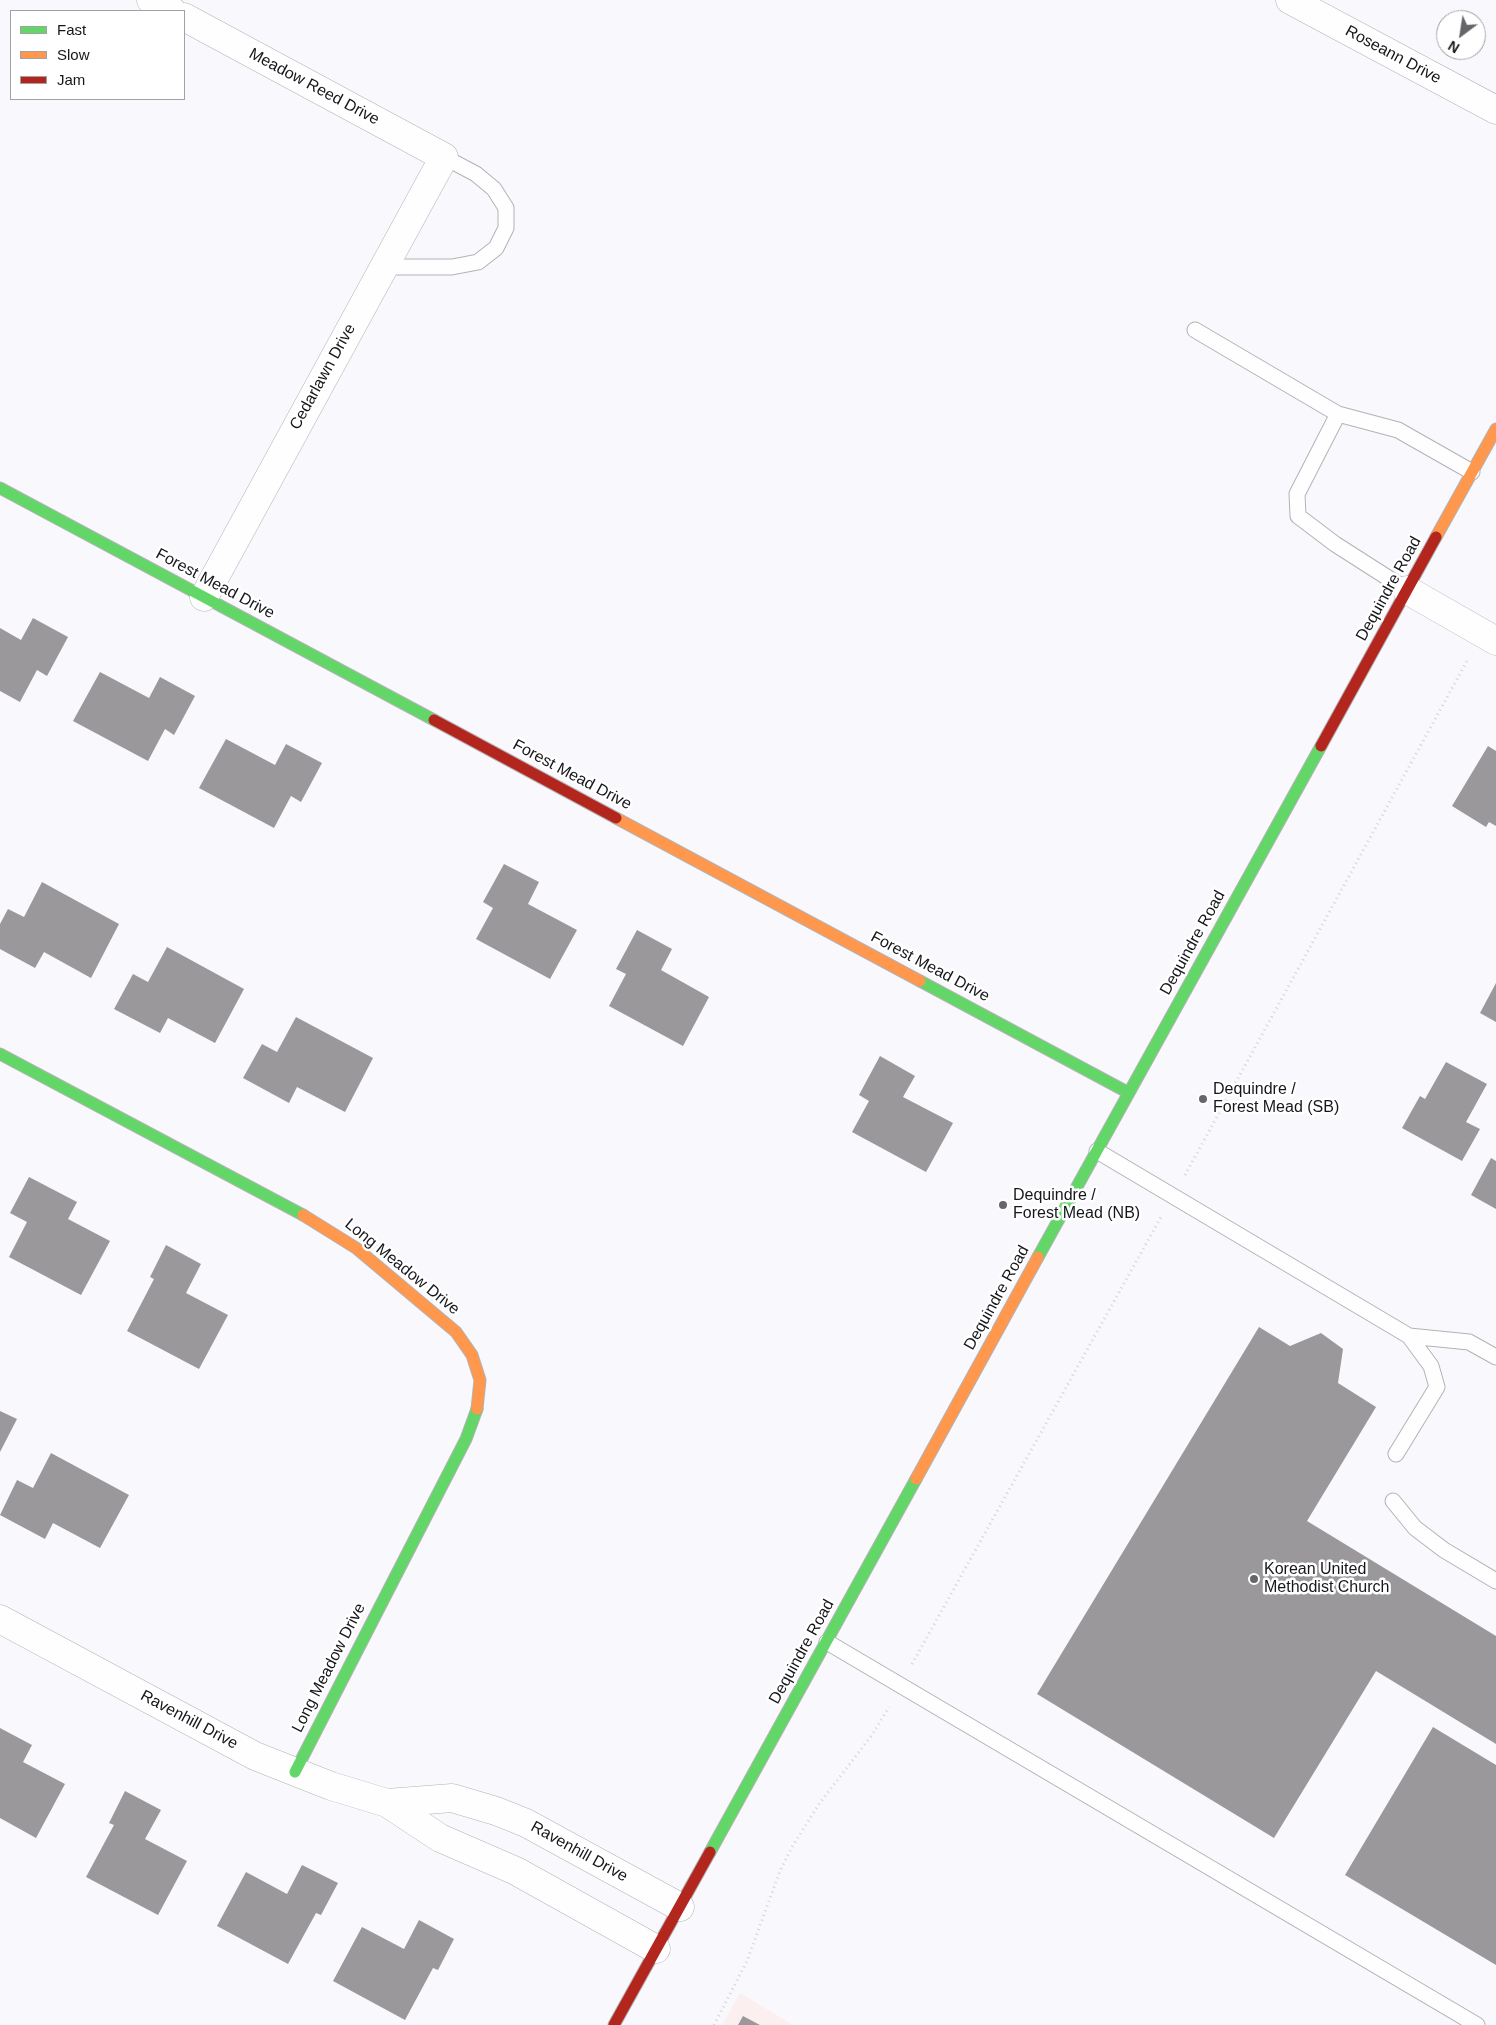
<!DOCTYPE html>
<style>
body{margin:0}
#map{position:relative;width:1496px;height:2025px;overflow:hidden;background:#f8f8fd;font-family:Arial,sans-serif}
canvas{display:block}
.legend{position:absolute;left:10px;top:10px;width:175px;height:90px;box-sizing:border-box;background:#fff;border:1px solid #a2a2a4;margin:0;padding:6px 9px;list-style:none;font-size:15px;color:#16171b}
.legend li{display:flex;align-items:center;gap:10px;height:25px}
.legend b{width:25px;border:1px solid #a2a2a4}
.north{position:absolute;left:1436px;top:10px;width:50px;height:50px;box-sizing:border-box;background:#fff;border:1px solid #a2a2a4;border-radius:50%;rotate:211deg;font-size:14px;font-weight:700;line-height:20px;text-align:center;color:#16171b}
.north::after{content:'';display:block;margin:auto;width:18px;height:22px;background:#65666a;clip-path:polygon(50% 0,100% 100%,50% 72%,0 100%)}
</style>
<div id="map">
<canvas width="1496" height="2025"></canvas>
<ul class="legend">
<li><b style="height:6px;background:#63d668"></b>Fast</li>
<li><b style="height:6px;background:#ff974d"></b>Slow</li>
<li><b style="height:6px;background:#b3261e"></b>Jam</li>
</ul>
<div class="north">N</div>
</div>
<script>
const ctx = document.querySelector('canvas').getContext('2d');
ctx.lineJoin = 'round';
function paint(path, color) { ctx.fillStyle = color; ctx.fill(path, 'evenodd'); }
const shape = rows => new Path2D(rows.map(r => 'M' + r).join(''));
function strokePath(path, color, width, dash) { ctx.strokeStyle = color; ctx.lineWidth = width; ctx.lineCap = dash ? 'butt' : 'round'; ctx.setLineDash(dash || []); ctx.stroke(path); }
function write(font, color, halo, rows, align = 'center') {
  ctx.font = font + ' Arial,sans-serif'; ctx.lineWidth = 5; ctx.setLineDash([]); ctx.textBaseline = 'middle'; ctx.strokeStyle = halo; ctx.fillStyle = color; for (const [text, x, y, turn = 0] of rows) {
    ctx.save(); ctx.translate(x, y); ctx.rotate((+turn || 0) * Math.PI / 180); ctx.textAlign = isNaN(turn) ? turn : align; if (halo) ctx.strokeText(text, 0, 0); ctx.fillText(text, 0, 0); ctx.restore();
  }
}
paint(shape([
 [740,1993,793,2025,722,2025]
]), '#fbf0ef');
paint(shape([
 [33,618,68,637,47,676,37,670,20,702,0,691,0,628,21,640],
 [100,672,149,698,160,677,195,696,174,735,165,729,148,761,73,721],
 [226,739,275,765,286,744,322,763,301,802,291,796,274,828,199,788],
 [1488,746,1496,751,1496,826,1489,822,1486,827,1452,806],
 [504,864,539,882,528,904,577,930,550,979,476,939,493,908,483,902],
 [42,882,119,924,91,978,44,952,35,968,0,949,0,924,8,909,24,917],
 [637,930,672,949,661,970,709,997,683,1046,609,1006,626,974,616,969],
 [167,947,244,989,215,1043,168,1018,160,1033,114,1009,133,974,148,982],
 [1496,983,1496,1022,1480,1013],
 [296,1017,373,1058,345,1112,297,1087,289,1103,243,1078,262,1044,277,1052],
 [880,1056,915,1076,903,1097,953,1123,926,1172,852,1132,869,1101,859,1095],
 [1446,1062,1487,1084,1466,1122,1480,1129,1462,1161,1402,1128,1420,1096,1425,1099],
 [1491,1158,1496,1161,1496,1209,1471,1195],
 [29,1177,77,1202,68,1219,110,1241,81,1295,9,1257,27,1222,10,1213],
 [166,1245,201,1264,186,1293,228,1315,199,1369,127,1331,154,1279,150,1277],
 [1259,1327,1290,1346,1321,1333,1343,1349,1338,1383,1376,1407,1307,1521,1496,1636,1496,1744,1376,1671,1274,1838,1037,1694],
 [0,1411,17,1419,0,1452],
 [51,1453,129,1495,100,1548,53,1523,45,1539,0,1515,17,1480,33,1488],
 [1433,1727,1496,1765,1496,1965,1345,1875],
 [0,1728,32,1745,23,1762,65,1784,36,1838,0,1818],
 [125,1791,161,1810,145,1839,187,1861,158,1915,86,1877,114,1825,109,1823],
 [302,1865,338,1883,321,1915,316,1913,288,1964,217,1926,246,1872,287,1894],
 [419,1920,454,1939,438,1970,433,1968,405,2020,333,1981,362,1927,404,1949],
 [743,2016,760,2025,738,2025]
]), '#9a989a');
const lane = shape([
 [384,267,452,267,478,262,496,248,506,228,506,208,494,189,476,174,444,157],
 [1195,330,1338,414],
 [1407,590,1335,544,1298,516,1297,494,1338,414,1398,430,1472,472],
 [1097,1151,1409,1336,1469,1342,1496,1357],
 [1396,1454,1437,1387,1431,1366,1409,1336],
 [1393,1501,1415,1528,1444,1550,1496,1581],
 [827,1642,1477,2025]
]);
const street = shape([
 [151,0,172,11],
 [1290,0,1496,110],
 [184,17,444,157,204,597],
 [1407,590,1496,641],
 [0,1619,255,1756,331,1786,387,1803,440,1838,516,1871,656,1949],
 [387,1803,452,1798,496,1811,526,1823,680,1907]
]);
const fast = shape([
 [0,488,434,720],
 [920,981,1129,1093],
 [0,1054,303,1215],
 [1038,1257,1321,746],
 [295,1772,466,1439,477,1409],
 [710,1852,916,1479]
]);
const slow = shape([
 [1436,537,1496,429],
 [616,818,920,981],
 [303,1215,356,1248,456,1332,472,1355,480,1380,477,1409],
 [916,1479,1038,1257]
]);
const jam = shape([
 [434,720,616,818],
 [1321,746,1436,537],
 [614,2025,710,1852]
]);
strokePath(lane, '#b3b3b7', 17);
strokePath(street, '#b3b3b7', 29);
strokePath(fast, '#b3b3b7', 13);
strokePath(slow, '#b3b3b7', 13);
strokePath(jam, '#b3b3b7', 13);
strokePath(shape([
 [1185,1175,1467,661],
 [912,1664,1161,1217],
 [714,2025,747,1961,780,1871,792,1847,819,1804,872,1735,889,1707]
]), '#d4d4d5', 3, [1, 4]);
strokePath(lane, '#fefeff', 15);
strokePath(street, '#fefeff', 28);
strokePath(fast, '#63d668', 11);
strokePath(slow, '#ff974d', 11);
strokePath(jam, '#b3261e', 11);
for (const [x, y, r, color] of [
 [1203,1099,5,"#65666a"],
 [1003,1205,5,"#65666a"],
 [1254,1579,5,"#65666a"]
]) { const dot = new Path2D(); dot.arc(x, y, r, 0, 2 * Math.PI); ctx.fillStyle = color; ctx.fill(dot); strokePath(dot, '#fff', 2); }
write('16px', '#16171b', '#fff', [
 ["Roseann Drive",1393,55,28],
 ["Meadow Reed Drive",314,87,28],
 ["Cedarlawn Drive",323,377,-61],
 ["Forest Mead Drive",215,584,28],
 ["Dequindre Road",1389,589,-61],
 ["Forest Mead Drive",572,775,28],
 ["Dequindre Road",1193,943,-61],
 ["Forest Mead Drive",930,967,28],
 ["Long Meadow Drive",402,1267,39],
 ["Dequindre Road",997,1298,-61],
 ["Dequindre Road",802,1652,-61],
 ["Long Meadow Drive",329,1668,-63],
 ["Ravenhill Drive",189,1720,28],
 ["Ravenhill Drive",579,1852,29]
]);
write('16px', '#16171b', '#fff', [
 ["Dequindre /",1213,1090],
 ["Forest Mead (SB)",1213,1108],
 ["Dequindre /",1013,1196],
 ["Forest Mead (NB)",1013,1214],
 ["Korean United",1264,1570],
 ["Methodist Church",1264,1588]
], 'left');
</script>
